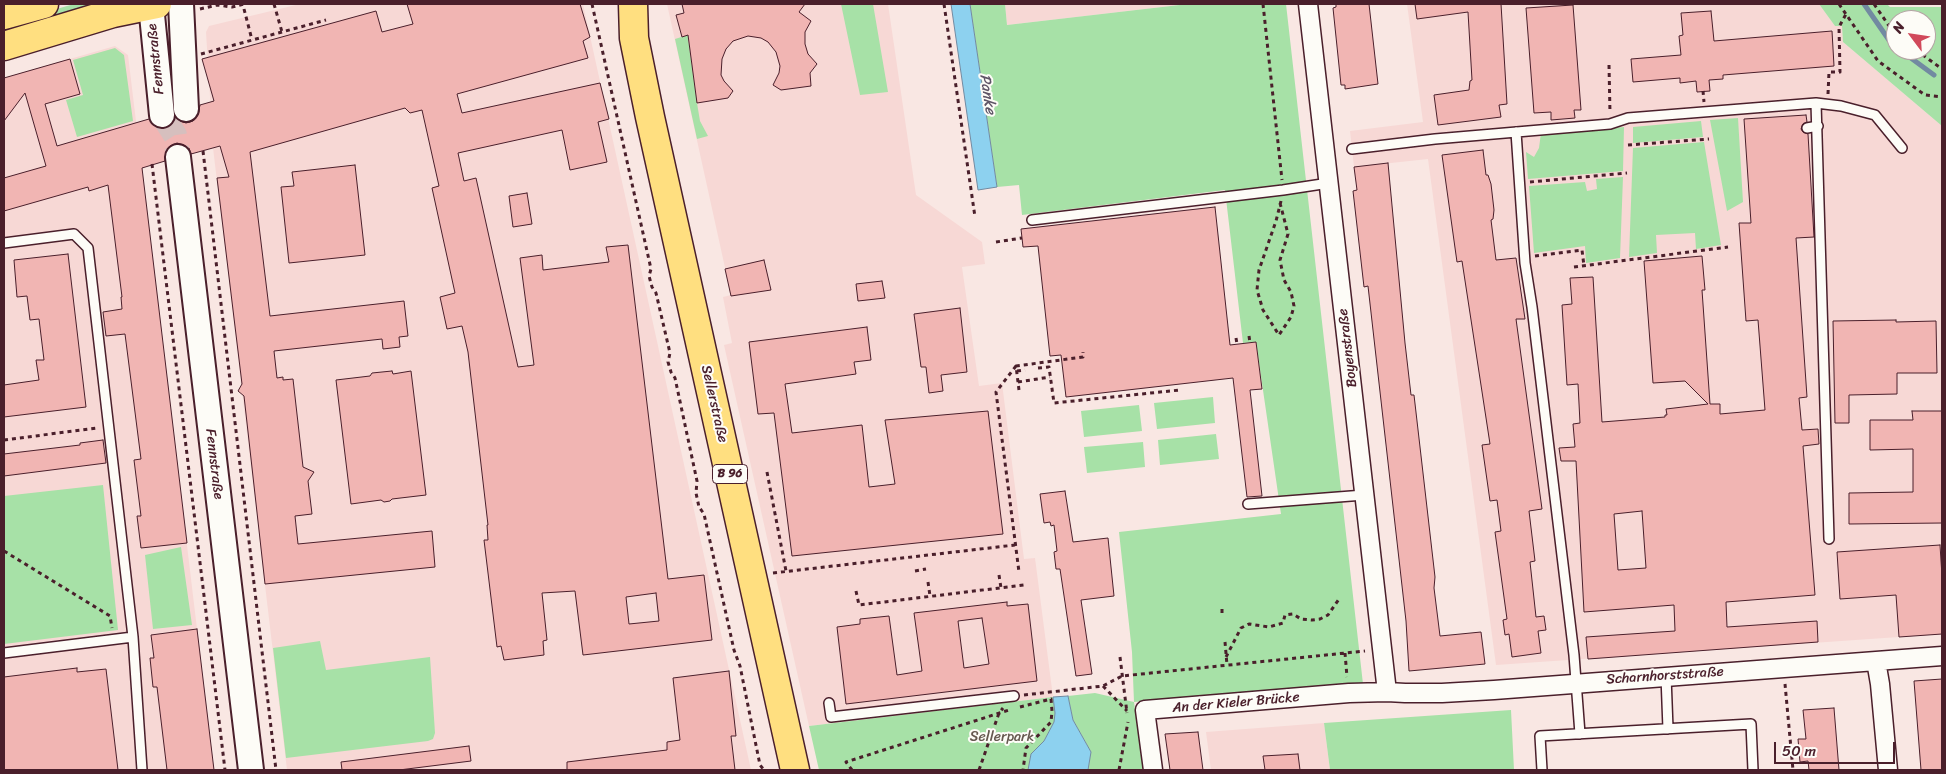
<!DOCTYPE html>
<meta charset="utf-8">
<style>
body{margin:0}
#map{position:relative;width:1946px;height:774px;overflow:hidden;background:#f9e7e3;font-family:Sriracha,sans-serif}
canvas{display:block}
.frame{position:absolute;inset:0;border:5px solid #4a1f2b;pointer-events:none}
.north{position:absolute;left:1886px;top:10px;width:50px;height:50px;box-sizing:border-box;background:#fdfcf7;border:1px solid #b5a4a5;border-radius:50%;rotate:301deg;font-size:14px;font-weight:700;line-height:20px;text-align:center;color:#4a1f2b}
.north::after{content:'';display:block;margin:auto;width:18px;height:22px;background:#d1495b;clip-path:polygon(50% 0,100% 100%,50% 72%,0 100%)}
.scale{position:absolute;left:1774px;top:742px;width:121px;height:22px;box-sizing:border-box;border:2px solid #4a1f2b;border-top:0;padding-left:6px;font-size:15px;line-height:18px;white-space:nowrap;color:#4a1f2b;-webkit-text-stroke:4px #fdfcf7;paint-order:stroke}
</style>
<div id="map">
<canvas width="1946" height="774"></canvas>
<div class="frame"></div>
<div class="north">N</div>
<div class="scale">50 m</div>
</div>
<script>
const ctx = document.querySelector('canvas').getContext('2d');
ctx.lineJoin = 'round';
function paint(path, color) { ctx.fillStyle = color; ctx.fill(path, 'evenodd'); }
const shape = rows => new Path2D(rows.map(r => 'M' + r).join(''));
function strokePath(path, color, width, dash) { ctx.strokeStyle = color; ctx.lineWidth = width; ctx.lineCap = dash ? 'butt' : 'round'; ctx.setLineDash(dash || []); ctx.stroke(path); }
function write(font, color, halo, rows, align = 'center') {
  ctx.font = font + ' Sriracha,sans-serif'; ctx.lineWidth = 4; ctx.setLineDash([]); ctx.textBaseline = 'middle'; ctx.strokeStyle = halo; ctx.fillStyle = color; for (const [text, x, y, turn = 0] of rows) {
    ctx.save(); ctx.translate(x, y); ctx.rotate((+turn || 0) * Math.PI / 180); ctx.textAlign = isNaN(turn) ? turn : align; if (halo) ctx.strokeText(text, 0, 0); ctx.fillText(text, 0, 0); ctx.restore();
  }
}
paint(shape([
 [300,4,583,4,751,770,287,770,209,114,211,113,206,32,209,26],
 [667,4,888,4,916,195,982,242,985,264,962,267,979,386,1002,383,1024,559,1035,558,1053,697,809,726,724,345,732,343,723,297,731,295],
 [1005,4,1188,4,1007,25],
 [1407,4,1819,4,1835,26,1842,26,1843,42,1942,126,1942,634,1496,665,1428,159,1354,167,1350,131,1423,122],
 [115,46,128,55,214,770,4,770,4,78],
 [1324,723,1330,770,1211,770,1206,732]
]), '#f7d8d5');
paint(shape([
 [74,4,102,4,4,37,4,24],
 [841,4,873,4,888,92,860,95],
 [970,4,1005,4,1007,25,1188,4,1286,4,1363,684,1134,702,1143,770,1088,770,1091,752,1073,720,1068,696,1095,693,1134,702,1132,652,1119,532,1281,514,1256,342,1243,343,1225,190,1022,215,1019,185,997,187],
 [1819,4,1887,4,1890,7,1942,7,1942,126,1843,42,1842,26,1835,26],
 [1896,20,1926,20,1926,50,1896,50],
 [691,34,691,37,688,38,697,103,700,121,708,136,697,139,675,39],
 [115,48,124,55,133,121,77,137,66,100,83,95,73,60],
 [1738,118,1743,202,1727,211,1710,120],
 [1701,121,1703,137,1633,143,1633,127],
 [1624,127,1623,171,1528,179,1526,152,1534,157,1539,148,1541,133],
 [1704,142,1721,245,1696,249,1695,233,1656,235,1657,253,1629,257,1633,148],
 [1623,177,1620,258,1586,263,1585,246,1534,253,1529,186,1585,182,1587,191,1597,189,1596,179],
 [1213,397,1215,423,1157,429,1154,403],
 [1139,405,1142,431,1084,437,1081,411],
 [1216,434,1219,459,1160,465,1158,440],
 [1143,442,1145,467,1087,473,1084,447],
 [103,485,118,630,4,644,4,496],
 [181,547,192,625,153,629,145,555],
 [320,641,326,670,430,657,435,733,433,739,428,741,286,758,273,648],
 [1053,697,1055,713,1054,722,1044,741,1031,754,1028,770,819,770,809,726],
 [1511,710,1514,770,1330,770,1324,723]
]), '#a7e1a7');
const water = shape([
 [951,4,970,4,997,187,978,190,951,4],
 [1068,696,1073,720,1091,752,1088,770,1028,770,1031,754,1044,741,1054,722,1055,713,1053,697,1068,696]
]);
paint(water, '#8dd1ef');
strokePath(water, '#728aa1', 1);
strokePath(shape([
 [1864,4,1891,43,1896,47],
 [1900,50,1934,75]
]), '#728aa1', 5);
const building = shape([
 [407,4,580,4,590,37,583,41,588,58,457,94,462,113,600,83,609,119,598,122,607,162,570,170,562,130,458,153,464,181,476,178,518,367,534,365,520,258,542,255,543,270,609,262,606,247,628,245,668,579,704,575,712,640,583,655,575,591,542,593,547,640,543,641,544,655,504,660,501,646,497,647,484,540,488,540,487,525,488,525,468,352,462,326,447,329,440,297,455,293,432,188,439,186,422,110,410,113,405,108,250,152,270,316,404,301,408,336,399,337,400,347,383,349,382,339,274,351,277,378,283,377,283,380,293,379,303,467,314,472,308,481,312,514,295,516,298,544,432,531,435,567,265,584,244,396,238,391,242,384,217,178,229,177,220,146,191,154,189,148,184,145,177,143,170,146,166,151,165,161,142,168,187,543,141,548,137,516,141,516,134,460,141,459,125,334,106,336,103,312,122,309,121,297,122,297,108,185,89,191,88,187,4,211,4,178,46,166,25,93,4,121,4,78,70,59,80,94,45,104,57,146,149,119,156,127,164,129,170,126,175,117,180,121,186,123,193,121,198,115,200,105,214,101,202,59,376,11,382,32,413,24,407,4],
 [656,593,659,621,629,624,626,597,656,593],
 [682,4,805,4,799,12,811,21,805,32,805,44,808,54,817,64,810,73,811,86,781,90,773,85,779,73,780,66,776,52,768,42,761,38,748,36,733,41,726,49,722,59,721,75,724,81,733,91,728,98,697,103,688,35,682,37,676,15,684,13,682,4],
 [1336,4,1369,4,1378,84,1345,89,1345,85,1341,85,1333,8,1336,7,1336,4],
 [1415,4,1501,4,1507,104,1499,105,1501,117,1438,125,1434,95,1469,90,1470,81,1472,80,1468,12,1417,19,1415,4],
 [1573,5,1581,110,1574,110,1575,118,1551,120,1551,112,1534,113,1526,8,1573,5],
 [1711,11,1714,41,1832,31,1834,66,1723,75,1723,79,1709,80,1710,91,1697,92,1696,81,1680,83,1680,78,1633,82,1631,59,1681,55,1679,36,1683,35,1681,13,1711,11],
 [1806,115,1807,122,1803,124,1801,129,1803,132,1808,134,1814,237,1796,238,1807,397,1799,398,1802,430,1818,429,1819,444,1803,446,1815,595,1726,602,1727,627,1817,621,1818,642,1588,659,1586,637,1675,631,1674,605,1584,612,1576,461,1561,461,1559,448,1575,447,1573,424,1580,423,1578,384,1567,385,1562,305,1572,304,1570,278,1593,277,1602,422,1665,417,1665,415,1667,415,1666,409,1708,404,1685,381,1653,383,1644,261,1702,256,1705,290,1702,290,1710,404,1720,404,1720,414,1765,410,1758,320,1746,321,1739,223,1751,223,1744,119,1806,115],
 [1642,511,1646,568,1618,570,1614,514,1642,511],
 [1483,150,1486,175,1488,175,1491,184,1494,210,1493,219,1491,220,1496,260,1516,258,1525,319,1516,319,1542,509,1529,511,1535,561,1530,562,1536,617,1544,616,1546,630,1538,631,1541,653,1512,657,1509,634,1505,635,1503,620,1507,619,1495,532,1501,531,1497,500,1490,501,1482,445,1490,444,1462,261,1457,262,1442,155,1483,150],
 [1388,163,1405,343,1411,395,1414,395,1435,577,1434,588,1440,636,1481,632,1485,664,1409,671,1406,621,1368,286,1364,287,1353,191,1357,190,1354,167,1388,163],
 [355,165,365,255,289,263,281,187,294,186,292,172,355,165],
 [527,193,532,224,513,227,509,196,527,193],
 [1215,207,1230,345,1256,342,1262,389,1250,390,1262,496,1247,497,1233,378,1066,397,1061,355,1050,356,1038,246,1023,247,1021,229,1215,207],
 [68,254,86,407,4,417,4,385,39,380,36,360,44,360,39,319,30,320,27,296,17,297,14,260,68,254],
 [764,260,771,290,731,296,725,269,764,260],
 [882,281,885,298,858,301,856,284,882,281],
 [960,308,967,372,941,375,943,391,929,393,926,367,921,367,914,314,960,308],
 [1896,320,1896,322,1936,321,1937,373,1897,373,1897,394,1849,395,1849,423,1835,423,1833,321,1896,320],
 [867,327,871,360,854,362,856,374,785,384,792,433,862,425,869,487,895,484,885,420,988,411,1003,534,792,556,774,413,758,414,749,342,867,327],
 [392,371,393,374,411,371,426,495,392,499,390,501,384,502,381,500,351,504,336,380,370,376,372,373,392,371],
 [1912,411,1942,411,1942,523,1849,524,1849,493,1913,492,1913,449,1870,450,1870,420,1913,420,1912,411],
 [103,440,106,463,4,476,4,454,80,445,80,443,103,440],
 [1065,491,1073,542,1108,538,1114,596,1081,600,1092,674,1076,676,1060,569,1056,569,1054,552,1057,551,1054,525,1051,526,1050,522,1044,523,1040,494,1065,491],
 [1940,545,1942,576,1942,634,1899,637,1896,595,1840,599,1837,552,1940,545],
 [1007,602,1007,606,1028,604,1037,681,846,704,837,627,860,624,860,619,889,616,897,675,922,671,914,613,1007,602],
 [982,618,989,664,964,668,958,621,982,618],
 [197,629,214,770,167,770,157,687,153,687,150,658,154,658,151,635,197,629],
 [77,668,77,672,106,669,118,770,4,770,4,677,77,668],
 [729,671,736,736,731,736,735,770,567,770,567,762,667,750,667,742,680,740,673,678,729,671],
 [1942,679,1942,770,1921,770,1914,681,1942,679],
 [1834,708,1839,770,1809,770,1808,761,1800,762,1798,739,1806,739,1803,710,1834,708],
 [1198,732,1203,770,1170,770,1165,734,1198,732],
 [469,746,471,761,399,770,342,770,341,762,469,746],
 [1298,754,1300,770,1265,770,1263,756,1298,754]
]);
paint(building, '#f1b5b3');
strokePath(building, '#4a1f2b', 1);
strokePath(shape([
 [162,115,175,135,178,157]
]), '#d6bfbe', 24, [24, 12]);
const lane = shape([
 [1816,103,1841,106,1875,115,1902,148],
 [1807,128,1818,126],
 [1516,132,1525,263,1532,307,1574,655,1580,734],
 [1352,149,1435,139,1610,124,1628,118,1816,103,1829,539],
 [1032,220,1283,190,1329,183],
 [4,243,74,234,88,248,133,637,4,653],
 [1248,504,1364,495],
 [133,637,142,770],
 [1666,676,1668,729],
 [829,703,831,717,1014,696],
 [1542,770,1540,736,1751,724,1753,770]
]);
const street = shape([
 [1308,4,1387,692],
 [1876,661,1880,684,1888,770],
 [1153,770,1145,710,1349,693,1387,692,1405,693,1442,693,1494,690,1942,656]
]);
const secondary = shape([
 [181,4,186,109],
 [151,5,162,115],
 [178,157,251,770]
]);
const primary = shape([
 [633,4,634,38,650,117,795,770],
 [4,15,44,4],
 [4,46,113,13,157,4]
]);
strokePath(lane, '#4a1f2b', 12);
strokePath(street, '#4a1f2b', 21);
strokePath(secondary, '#4a1f2b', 28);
strokePath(primary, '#4a1f2b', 31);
strokePath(shape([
 [274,4,282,32],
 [592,4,651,269,649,276,652,287,656,293,670,353,668,362,671,372,675,378,697,481,696,493,699,507,704,514,734,650,740,666,760,765,764,770],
 [944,4,975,217],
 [1263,4,1282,180],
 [1839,4,1878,61,1925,95,1942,97],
 [1874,4,1896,36],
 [200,9,217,5,232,7,244,4],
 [244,9,252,40],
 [1916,50,1942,69],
 [201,54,326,20],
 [1609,65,1610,113],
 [1703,91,1704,102],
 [1828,94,1829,72,1840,72,1839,27,1846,14],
 [1628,145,1709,139],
 [203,151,276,770],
 [152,164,225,770],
 [1530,182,1627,173],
 [1280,203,1288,234,1280,260,1284,280,1291,292,1294,306,1291,317,1279,335,1263,310,1257,290,1259,270,1276,221,1281,201],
 [996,242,1022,238],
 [1535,256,1582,250,1584,266],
 [1574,267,1728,247],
 [1249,336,1250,343],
 [1236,338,1237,344],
 [1016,366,996,392,1019,572],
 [1038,368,1049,367,1054,403,1180,390],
 [1017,371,1025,370],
 [1018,382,1050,377],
 [1019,390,1016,366,1083,357,1083,352],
 [4,440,97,428],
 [767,472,786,571],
 [4,551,110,616,112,628],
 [915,571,926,569],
 [773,573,1015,545],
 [999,575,1001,588],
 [928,582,930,596],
 [856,591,859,605,1024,585],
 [1222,609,1222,616],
 [1225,642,1227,665],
 [1345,653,1347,677],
 [1120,657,1127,713],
 [1226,657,1241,628,1249,624,1269,627,1283,623,1285,615,1293,614,1301,619,1312,620,1320,619,1328,615,1339,599],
 [1785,684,1793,770],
 [1103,686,1127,711],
 [1024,695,1103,686,1122,676,1365,651],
 [1020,707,1051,699,1052,711,1051,722,1026,748,1023,770],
 [852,770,846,762,1009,710],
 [979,770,999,713,1003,708],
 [1119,770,1128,722]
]), '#4a1f2b', 3, [4, 4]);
strokePath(lane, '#fdfcf7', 9);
strokePath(street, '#fdfcf7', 18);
strokePath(secondary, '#fdfcf7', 24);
strokePath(primary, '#ffdf80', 28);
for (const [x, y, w] of [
 [730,474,35]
]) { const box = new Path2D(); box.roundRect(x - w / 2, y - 9.5, w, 19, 4); ctx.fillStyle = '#fdfcf7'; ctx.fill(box); strokePath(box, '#4a1f2b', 1); }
write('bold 12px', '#4a1f2b', null, [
 ["B 96",730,474]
]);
write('14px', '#4a1f2b', '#fdfcf7', [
 ["Fennstraße",156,59,-96],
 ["Boyenstraße",1348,348,-97],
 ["Sellerstraße",714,404,77],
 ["Fennstraße",214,464,83],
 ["Scharnhorststraße",1665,676,-4],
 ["An der Kieler Brücke",1236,703,-5]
]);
write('14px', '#665950', '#fdfcf7', [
 ["Sellerpark",1002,737]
]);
write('italic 15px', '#5e5466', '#fdfcf7', [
 ["Panke",987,94,81]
]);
</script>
